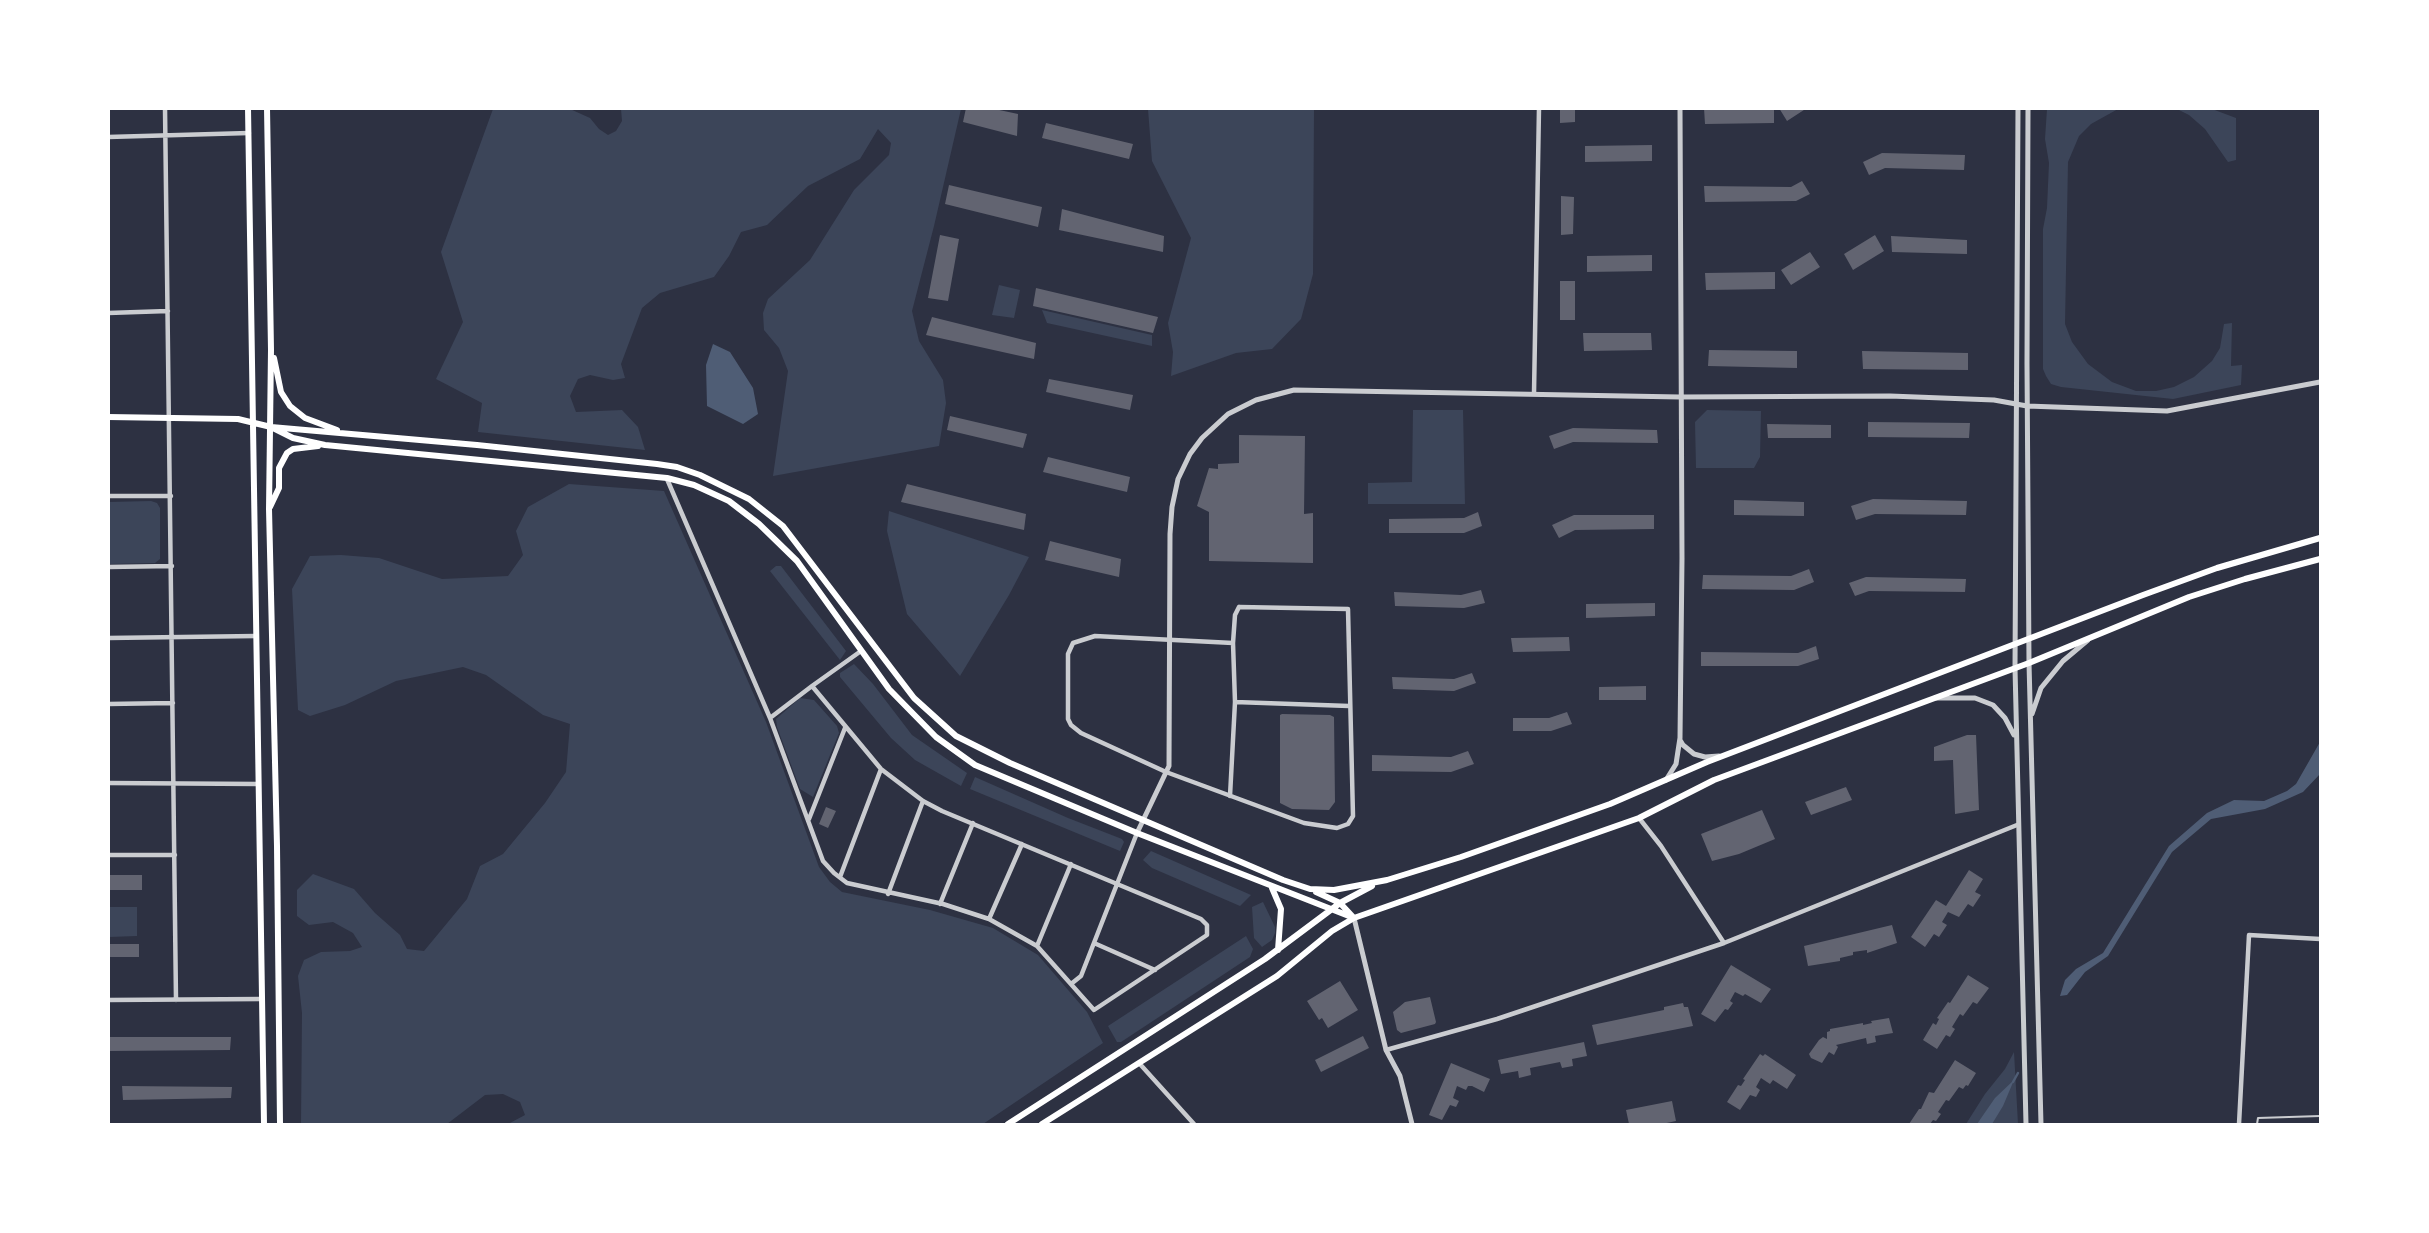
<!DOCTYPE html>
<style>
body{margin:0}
#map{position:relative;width:2429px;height:1233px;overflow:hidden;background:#2d3142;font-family:"DejaVu Sans",sans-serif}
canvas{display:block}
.frame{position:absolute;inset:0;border:110px solid #fff;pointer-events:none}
</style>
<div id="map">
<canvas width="2429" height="1233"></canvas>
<div class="frame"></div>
</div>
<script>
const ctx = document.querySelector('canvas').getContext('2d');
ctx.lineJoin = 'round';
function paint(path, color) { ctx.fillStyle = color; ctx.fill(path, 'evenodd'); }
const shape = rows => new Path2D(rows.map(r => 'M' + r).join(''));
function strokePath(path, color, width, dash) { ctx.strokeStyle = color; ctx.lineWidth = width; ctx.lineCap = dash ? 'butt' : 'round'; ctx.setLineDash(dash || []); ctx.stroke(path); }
paint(shape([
 [493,109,570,109,590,118,599,129,608,135,616,131,622,121,621,109,961,109,934,226,912,311,919,341,943,380,946,403,939,446,773,476,788,371,779,348,764,330,763,313,768,299,810,260,854,190,889,155,891,143,878,129,860,159,808,186,767,225,741,232,729,256,714,277,660,293,642,308,621,364,625,378,613,380,590,375,578,379,570,396,576,412,622,410,638,427,645,450,478,432,482,403,436,379,463,322,441,252],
 [1148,109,1314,109,1313,274,1301,319,1272,349,1236,353,1171,376,1173,352,1168,323,1191,238,1152,161],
 [2047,109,2118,109,2091,124,2079,136,2068,162,2065,324,2072,342,2088,364,2112,382,2136,391,2156,391,2174,387,2194,377,2212,361,2220,348,2224,324,2232,323,2231,366,2242,365,2241,385,2173,399,2061,387,2051,384,2046,376,2043,369,2043,229,2047,208,2049,163,2045,139],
 [2177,109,2212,109,2236,118,2236,160,2228,162,2205,129,2189,115],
 [999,285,1020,290,1014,318,992,315],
 [1042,310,1152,335,1152,346,1047,323],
 [1413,410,1463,410,1465,504,1368,504,1368,483,1412,482],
 [1707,410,1761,411,1760,457,1754,468,1696,468,1695,422],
 [569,484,664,491,766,722,819,867,830,882,842,892,930,910,993,928,1038,955,1087,1012,1103,1043,983,1124,508,1124,525,1115,520,1102,503,1094,485,1095,447,1124,301,1124,302,1013,298,976,304,960,321,952,350,951,362,947,353,933,333,922,309,925,297,916,297,890,313,874,354,889,375,913,400,935,407,949,424,951,467,899,480,866,503,854,545,803,566,772,570,724,543,715,486,675,463,667,396,681,345,705,310,716,298,710,292,589,310,556,341,555,379,558,442,579,508,576,523,555,516,531,528,507],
 [151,501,157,503,160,508,160,559,155,563,109,564,109,502],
 [889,511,1029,557,1009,595,960,676,907,614,887,531],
 [776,566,781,566,846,651,840,660,770,571],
 [854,664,873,684,912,735,967,773,961,786,915,760,891,738,840,677,840,673],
 [800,698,814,700,837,726,839,733,813,797,800,789,777,727,776,719],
 [975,777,1068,818,1122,839,1124,842,1120,851,970,789],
 [1151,851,1251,895,1240,906,1152,868,1143,860],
 [1263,902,1275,927,1275,933,1272,940,1262,947,1254,938,1252,907],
 [109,907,137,907,137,936,109,937],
 [1246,936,1253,949,1250,957,1121,1042,1117,1042,1108,1026],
 [2014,1052,2018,1124,1966,1124,1985,1094,2005,1069]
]), '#3c4559');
paint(shape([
 [713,344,730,352,753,388,758,414,743,424,707,406,706,365],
 [2320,742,2320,774,2303,792,2265,809,2211,819,2172,852,2108,956,2085,972,2067,995,2060,996,2065,980,2076,969,2103,953,2169,846,2207,813,2234,800,2264,801,2287,791,2296,784],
 [2014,1080,2003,1106,1992,1124,1977,1124,1995,1098]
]), '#4f5d75');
strokePath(shape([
 [2013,1082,2018,1073]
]), '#4f5d75', 2.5);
paint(shape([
 [966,108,990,108,1018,114,1017,136,963,122],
 [1560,108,1575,108,1575,122,1560,123],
 [1704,108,1774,108,1774,123,1705,124],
 [1779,108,1807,108,1787,121],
 [1046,123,1133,144,1129,159,1042,138],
 [1652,145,1652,161,1585,162,1585,146],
 [1882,153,1965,155,1964,170,1885,168,1869,175,1863,162],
 [1802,181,1810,194,1796,201,1705,202,1704,186,1791,187],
 [949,185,1042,207,1038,227,945,204],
 [1561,196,1574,197,1573,234,1561,235],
 [1062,209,1164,236,1163,252,1059,230],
 [940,235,959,239,948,301,928,298],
 [1875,235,1884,251,1853,270,1844,254],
 [1891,236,1967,240,1967,254,1892,252],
 [1810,252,1820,267,1791,285,1781,270],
 [1652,255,1652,271,1587,272,1587,256],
 [1775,272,1775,289,1706,290,1705,273],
 [1560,281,1575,281,1575,320,1560,320],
 [1036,288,1158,317,1153,333,1033,306],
 [932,317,1036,343,1034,359,926,335],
 [1583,333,1651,333,1652,350,1584,351],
 [1709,350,1797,351,1797,368,1708,366],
 [1862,351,1968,353,1968,370,1863,369],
 [1049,379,1133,395,1130,410,1046,392],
 [950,416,1027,434,1023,448,947,430],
 [1868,422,1970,423,1969,438,1868,437],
 [1767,424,1831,425,1831,438,1768,438],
 [1573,428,1657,430,1658,443,1573,442,1554,449,1549,436],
 [1239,435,1305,436,1304,514,1313,513,1313,563,1209,561,1209,512,1197,506,1209,468,1218,469,1218,464,1239,463],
 [1048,457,1130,477,1127,492,1043,472],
 [907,484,1026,514,1024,530,901,502],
 [1873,499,1967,501,1966,515,1875,514,1856,520,1851,506],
 [1734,500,1804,502,1804,516,1734,515],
 [1478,512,1482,526,1464,533,1389,533,1389,519,1464,518],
 [1574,515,1654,515,1654,529,1575,530,1559,538,1552,525],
 [1050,541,1121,559,1119,577,1045,560],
 [1809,569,1814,582,1794,590,1702,589,1703,575,1791,576],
 [1866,577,1966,579,1965,592,1869,591,1855,596,1849,583],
 [1481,590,1485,603,1464,608,1395,606,1394,592,1461,595],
 [1655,603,1655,616,1586,618,1586,604],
 [1569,637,1570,651,1513,652,1511,638],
 [1816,646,1819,659,1798,666,1701,666,1701,652,1798,653],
 [1472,673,1476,683,1454,691,1393,689,1392,677,1454,679],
 [1646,686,1646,700,1599,700,1599,687],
 [1567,712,1572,724,1551,731,1513,731,1513,718,1549,718],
 [1282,714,1330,715,1334,717,1335,802,1329,810,1292,809,1280,803,1280,715],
 [1967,735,1976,735,1979,810,1955,814,1953,760,1934,761,1934,747],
 [1468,751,1474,764,1451,772,1372,771,1372,755,1451,757],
 [1846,787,1852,800,1811,815,1805,802],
 [826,807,836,811,828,828,819,824],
 [1762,810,1775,839,1739,854,1712,861,1701,834],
 [1969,870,1983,879,1975,892,1981,895,1973,907,1968,904,1959,917,1948,912,1942,922,1947,925,1939,937,1934,934,1925,947,1911,937,1936,900,1946,906],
 [108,875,142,875,142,890,108,890],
 [1892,925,1897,943,1867,953,1867,950,1853,952,1853,955,1840,958,1840,961,1808,966,1804,946],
 [108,944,139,944,139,957,108,957],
 [1731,965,1771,989,1761,1003,1745,994,1743,996,1735,992,1730,1001,1733,1003,1728,1010,1725,1009,1715,1022,1701,1014],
 [1968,975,1989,988,1977,1004,1973,1002,1963,1016,1960,1014,1952,1027,1955,1029,1950,1037,1946,1035,1937,1049,1923,1040,1933,1023,1936,1025,1939,1019,1937,1018,1948,1002,1950,1003],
 [1340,981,1358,1010,1328,1028,1322,1018,1319,1020,1307,1001],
 [1430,997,1436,1022,1435,1024,1401,1033,1397,1030,1393,1012,1405,1002],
 [1683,1003,1684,1007,1688,1007,1693,1026,1597,1045,1592,1025,1664,1010,1664,1007],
 [1889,1018,1893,1033,1875,1036,1876,1042,1867,1044,1866,1038,1836,1045,1838,1047,1834,1055,1829,1052,1822,1063,1811,1058,1809,1054,1819,1040,1823,1037,1827,1039,1827,1032,1830,1031,1830,1029,1863,1023,1863,1025,1872,1023,1871,1021],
 [1363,1036,1369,1048,1321,1072,1315,1060],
 [108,1037,231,1037,230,1050,108,1051],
 [1584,1042,1587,1056,1572,1059,1573,1066,1562,1068,1560,1062,1530,1068,1531,1075,1519,1078,1518,1071,1501,1074,1498,1060],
 [1760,1054,1763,1056,1765,1054,1796,1075,1787,1089,1773,1080,1770,1084,1761,1078,1756,1087,1760,1090,1756,1097,1750,1095,1740,1110,1727,1102,1738,1085,1741,1086,1745,1080,1743,1079],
 [1955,1060,1976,1073,1968,1086,1966,1085,1963,1089,1959,1087,1949,1101,1946,1100,1938,1112,1941,1114,1936,1121,1933,1120,1930,1124,1909,1124,1919,1109,1921,1109,1929,1092,1934,1093],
 [1451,1063,1490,1079,1484,1092,1472,1086,1468,1086,1466,1090,1457,1086,1453,1098,1459,1101,1456,1107,1450,1105,1442,1120,1429,1115],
 [122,1086,232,1087,231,1098,123,1100],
 [1672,1101,1676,1121,1662,1124,1629,1124,1626,1110]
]), '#626471');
strokePath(shape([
 [2257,1124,2258,1118,2320,1116]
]), '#caccd0', 2);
strokePath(shape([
 [165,108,176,1000],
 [108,137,249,133],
 [108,313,168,311],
 [1534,393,1539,108],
 [667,479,770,718,823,861,834,873,847,883,943,904,989,919,1037,946,1094,1010,1207,935,1207,925,1201,919,942,811,923,801,881,769,812,686,861,651],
 [108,496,171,496],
 [108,567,172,566],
 [1239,607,1348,609,1353,816,1348,824,1337,828,1304,823,1166,772,1081,733,1071,725,1068,719,1068,654,1073,643,1095,636,1233,643,1235,615,1239,607],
 [108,638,256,636],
 [1235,702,1349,706],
 [108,704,173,703],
 [770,718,812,686],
 [108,783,258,784],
 [1230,796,1235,702,1233,643],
 [1639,818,1661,846,1724,943],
 [809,819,845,728],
 [108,855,175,855],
 [840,877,881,769],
 [888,894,923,801],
 [940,904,973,823],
 [989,919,1022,844],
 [1094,943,1155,970],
 [1037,946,1071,864],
 [1071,984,1081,976,1137,833],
 [108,1000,262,999],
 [1386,1050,1497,1019,1724,943,2017,825],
 [1139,1063,1194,1124],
 [2239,1124,2249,935,2320,939]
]), '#caccd0', 4.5);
strokePath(shape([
 [2018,108,2015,668,2026,1124],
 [2028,108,2027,363,2029,663,2041,1124],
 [1936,698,1975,698,1993,705,2005,718,2014,735],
 [2032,714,2041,688,2063,661,2088,640],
 [1680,740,1683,745,1694,754,1705,757,1719,756],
 [1666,780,1676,764,1680,738,1682,558,1680,108],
 [1137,833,1169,766,1170,534,1172,507,1178,479,1190,454,1202,438,1228,414,1256,400,1294,390,1680,397,1890,396,1994,400,2027,406,2167,411,2320,382],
 [1354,918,1386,1050,1400,1076,1412,1124]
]), '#caccd0', 5);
strokePath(shape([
 [248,108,264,1124],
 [267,108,271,350,269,509,277,846,280,1124],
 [274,358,281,392,290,406,305,418,337,430],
 [108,417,238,419,271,427,293,438,325,445,667,478,694,485,729,501,759,524,797,561,889,689,936,737,975,765,1137,833,1354,918],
 [271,427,477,445,657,464,677,467,700,475,749,499,783,526,914,698,956,736,1010,763,1283,880,1310,889,1334,890,1387,880,1461,857,1610,804,1707,762,2143,595,2217,568,2320,538],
 [270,507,279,488,279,468,287,453,293,449,318,446],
 [1272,888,1281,909,1278,950],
 [1316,892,1340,903,1353,917],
 [1008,1124,1265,959,1340,903,1372,886],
 [1042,1124,1277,976,1332,931,1354,918,1639,818,1714,780,2029,663,2189,597,2245,579,2320,559]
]), '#fff', 6);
</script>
